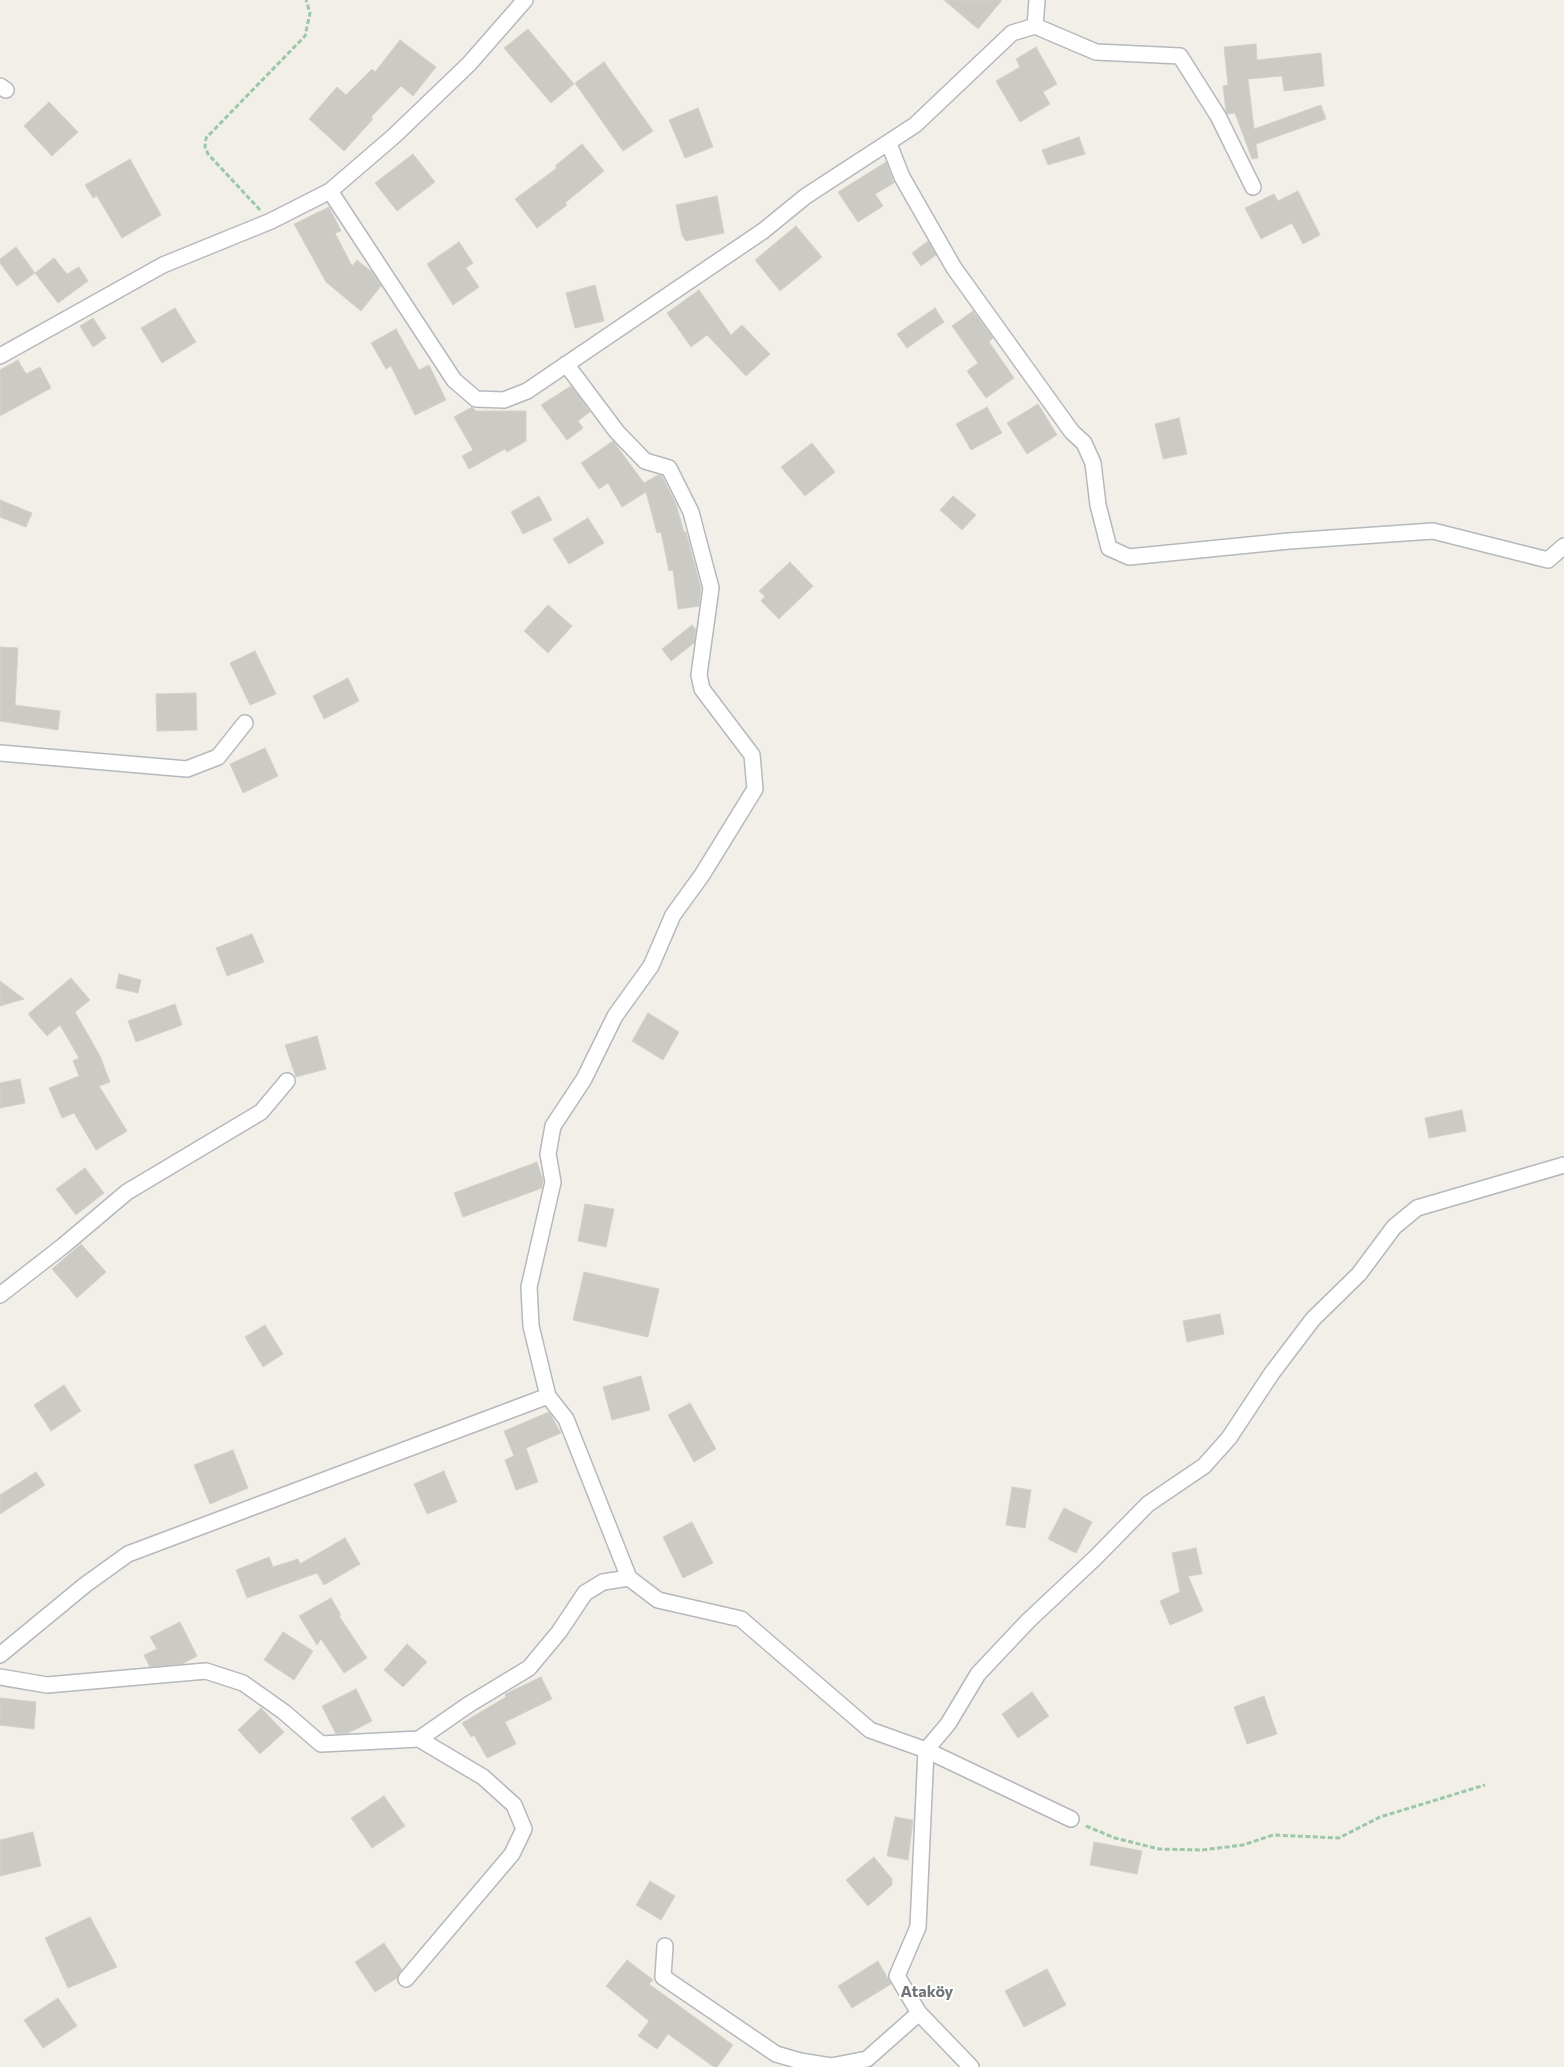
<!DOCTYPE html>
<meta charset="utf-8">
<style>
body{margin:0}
canvas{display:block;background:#f1efe8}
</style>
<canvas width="1564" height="2067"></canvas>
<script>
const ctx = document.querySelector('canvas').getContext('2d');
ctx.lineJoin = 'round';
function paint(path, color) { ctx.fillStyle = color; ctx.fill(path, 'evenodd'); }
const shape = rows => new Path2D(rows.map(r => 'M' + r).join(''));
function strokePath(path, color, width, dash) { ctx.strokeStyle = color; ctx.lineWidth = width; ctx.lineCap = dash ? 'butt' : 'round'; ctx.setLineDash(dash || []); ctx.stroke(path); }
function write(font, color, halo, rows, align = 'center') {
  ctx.font = font + ' Commissioner,sans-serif'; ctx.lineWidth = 4; ctx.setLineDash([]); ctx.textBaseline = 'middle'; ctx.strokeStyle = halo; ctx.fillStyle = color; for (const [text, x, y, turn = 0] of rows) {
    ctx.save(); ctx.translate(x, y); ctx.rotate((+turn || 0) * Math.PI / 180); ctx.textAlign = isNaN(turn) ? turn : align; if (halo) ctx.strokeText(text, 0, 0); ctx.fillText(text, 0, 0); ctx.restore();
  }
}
const building = shape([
 [944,0,1002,0,978,29,944,0],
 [528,29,574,84,551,103,504,48,528,29],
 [400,40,436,67,413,96,401,86,371,117,373,119,344,151,309,119,337,87,346,95,372,69,375,72,400,40],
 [1256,44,1257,60,1321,53,1324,86,1284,91,1282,76,1248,79,1254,129,1321,105,1326,119,1256,144,1258,158,1252,159,1235,113,1227,114,1226,111,1223,86,1228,85,1224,47,1256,44],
 [1036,47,1057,84,1043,92,1050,104,1020,122,996,81,1020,67,1016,59,1036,47],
 [604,62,653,131,623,151,575,83,604,62],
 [49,102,78,132,52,156,24,126,49,102],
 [698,108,713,147,685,158,669,120,698,108],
 [1079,137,1085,154,1048,165,1042,150,1079,137],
 [582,144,604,171,565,203,567,205,537,228,515,199,557,168,555,166,582,144],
 [413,154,435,182,397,211,375,183,413,154],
 [130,159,161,215,122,238,97,196,93,198,85,185,130,159],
 [886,162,894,183,875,194,883,206,858,222,838,192,886,162],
 [1298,191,1320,235,1303,244,1292,223,1261,239,1245,208,1274,194,1278,201,1298,191],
 [717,196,724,233,686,241,682,235,676,205,717,196],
 [329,207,341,231,335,233,352,266,357,260,372,272,381,286,361,311,326,282,294,224,329,207],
 [796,226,822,257,780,291,755,260,796,226],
 [928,241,936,255,921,266,912,253,928,241],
 [459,242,473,263,466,268,479,287,453,305,427,264,459,242],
 [16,247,35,273,54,258,67,274,79,267,88,281,58,303,35,273,17,286,0,263,0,259,16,247],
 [595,285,604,321,575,328,566,293,595,285],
 [699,290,731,335,742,325,770,354,746,376,707,335,691,347,667,313,699,290],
 [175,308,196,342,162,363,141,328,175,308],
 [935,308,944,322,907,348,897,334,935,308],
 [973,311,993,338,989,342,1014,378,986,398,967,371,978,363,952,326,973,311],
 [93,318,106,338,93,347,80,326,93,318],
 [396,329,419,370,429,365,446,400,415,415,391,366,386,369,371,343,396,329],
 [18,360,26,374,40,367,51,388,0,416,0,370,18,360],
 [571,386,590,412,578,421,583,428,567,440,541,405,571,386],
 [1038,404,1057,435,1027,454,1007,423,1038,404],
 [472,407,476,411,526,411,526,441,507,452,505,449,469,469,462,456,473,450,454,417,472,407],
 [987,407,1002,433,971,450,956,424,987,407],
 [1179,418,1187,454,1163,459,1155,424,1179,418],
 [613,441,644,483,658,475,662,476,676,504,684,532,686,532,701,589,699,606,678,609,673,570,669,571,661,532,657,533,646,492,622,507,608,483,599,489,581,463,613,441],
 [812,443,835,472,805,496,781,467,812,443],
 [539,496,552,520,523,534,511,512,539,496],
 [953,496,976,515,962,530,940,510,953,496],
 [0,500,32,513,26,527,0,517,0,500],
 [588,518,604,543,569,564,553,539,588,518],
 [790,562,813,586,779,619,761,601,765,596,759,591,790,562],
 [548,605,572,626,548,653,524,631,548,605],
 [692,625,696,630,694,643,671,661,662,649,692,625],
 [0,647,18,648,15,705,60,711,58,730,0,721,0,647],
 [255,651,276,694,250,705,230,663,255,651],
 [348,678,359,701,324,719,313,696,348,678],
 [196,693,197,730,157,731,156,694,196,693],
 [265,748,278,776,243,793,230,764,265,748],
 [252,934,264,962,227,976,216,948,252,934],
 [119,974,141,980,138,993,116,988,119,974],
 [71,978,90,1000,75,1012,100,1056,110,1082,99,1086,127,1131,96,1150,74,1113,62,1118,49,1088,79,1076,73,1061,79,1058,60,1025,47,1036,28,1014,71,978],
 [0,981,24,999,0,1006,0,981],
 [175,1004,182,1025,136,1042,128,1021,175,1004],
 [648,1013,679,1032,663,1060,632,1041,648,1013],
 [317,1036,326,1069,296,1077,285,1045,317,1036],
 [20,1079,25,1103,0,1108,0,1083,20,1079],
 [1462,1110,1466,1131,1429,1138,1425,1118,1462,1110],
 [537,1162,543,1180,542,1188,463,1217,454,1193,537,1162],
 [85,1168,104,1193,76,1215,56,1189,85,1168],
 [585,1204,614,1209,606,1247,578,1241,585,1204],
 [81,1244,106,1272,77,1298,52,1269,81,1244],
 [584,1272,659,1289,648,1337,573,1320,584,1272],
 [1220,1314,1224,1334,1187,1342,1183,1321,1220,1314],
 [265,1325,283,1354,263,1367,245,1337,265,1325],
 [641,1376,650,1410,612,1420,603,1387,641,1376],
 [64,1385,81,1411,51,1431,34,1405,64,1385],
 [690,1403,716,1449,694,1462,668,1415,690,1403],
 [549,1412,561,1433,526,1448,538,1482,516,1490,505,1460,514,1456,504,1431,549,1412],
 [233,1450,248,1488,210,1504,194,1465,233,1450],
 [444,1471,457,1502,427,1514,414,1484,444,1471],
 [36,1472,45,1485,0,1514,0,1495,36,1472],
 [1012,1487,1031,1490,1025,1528,1006,1525,1012,1487],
 [1064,1508,1092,1522,1076,1553,1048,1539,1064,1508],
 [692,1522,713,1563,683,1578,663,1537,692,1522],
 [345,1538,360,1564,324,1585,317,1573,247,1598,236,1570,269,1557,273,1567,298,1559,300,1564,345,1538],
 [1196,1548,1202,1574,1188,1576,1203,1611,1170,1625,1160,1601,1180,1592,1172,1553,1196,1548],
 [331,1598,341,1615,339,1616,367,1658,344,1673,321,1639,317,1645,299,1616,331,1598],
 [180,1622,197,1656,182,1664,150,1667,144,1655,157,1649,150,1637,180,1622],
 [283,1632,313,1651,294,1680,264,1660,283,1632],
 [407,1644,427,1662,403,1687,384,1670,407,1644],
 [541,1677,552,1699,505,1722,516,1744,487,1758,474,1735,471,1737,462,1723,506,1697,505,1694,541,1677],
 [356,1689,372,1721,348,1733,336,1734,322,1706,356,1689],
 [1032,1692,1049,1716,1018,1738,1002,1714,1032,1692],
 [1264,1696,1277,1734,1247,1744,1234,1707,1264,1696],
 [0,1698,36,1702,34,1729,0,1725,0,1698],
 [261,1708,284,1732,260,1754,238,1730,261,1708],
 [384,1796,405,1826,372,1848,351,1818,384,1796],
 [895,1817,913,1820,908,1860,887,1856,895,1817],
 [33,1832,41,1866,0,1876,0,1840,33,1832],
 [1094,1842,1142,1851,1137,1874,1090,1865,1094,1842],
 [874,1857,892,1879,892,1885,868,1906,846,1880,874,1857],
 [650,1881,675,1896,661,1920,636,1905,650,1881],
 [90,1917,117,1967,68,1988,45,1938,90,1917],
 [384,1943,402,1970,397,1978,375,1992,355,1962,384,1943],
 [627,1960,653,1980,649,1984,733,2045,717,2067,714,2067,668,2034,657,2049,638,2036,649,2021,606,1986,627,1960],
 [878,1961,891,1984,852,2008,838,1986,878,1961],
 [1047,1969,1066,2005,1024,2027,1005,1991,1047,1969],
 [58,1998,77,2026,43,2048,24,2020,58,1998]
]);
paint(building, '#cccac5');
strokePath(building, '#d6d1c6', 1);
const street = shape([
 [1035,26,1037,0],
 [0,86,6,90],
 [889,144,902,177,954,268,1072,432,1084,443,1093,463,1098,505,1109,548,1129,557,1289,541,1433,531,1548,560,1564,546],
 [330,191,454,380,476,399,504,400,527,391,763,231,806,196,915,125,1012,33,1035,26,1096,52,1180,56,1218,116,1253,187],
 [0,356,163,265,271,221,330,191,394,136,469,64,525,0],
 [0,753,187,769,218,757,245,723],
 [0,1295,63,1246,127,1192,261,1112,287,1081],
 [548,1396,531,1326,529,1287,553,1182,548,1154,553,1126,584,1079,615,1016,651,966,673,915,702,875,755,789,752,755,702,689,699,675,711,588,691,512,669,468,645,461,617,432,566,364],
 [0,1655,85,1585,128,1554,548,1396,566,1419,629,1578,658,1600,741,1619,870,1730,926,1750,1071,1819],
 [0,1677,47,1685,206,1671,243,1683,284,1712,321,1744,419,1739,468,1705,529,1668,559,1632,585,1593,603,1582,629,1578],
 [665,1946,663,1977,776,2054,800,2061,831,2066,867,2059,919,2013],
 [406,1979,512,1854,524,1829,514,1805,483,1777,419,1739],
 [971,2067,919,2013,897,1976,918,1927,926,1750,948,1724,978,1674,1028,1621,1095,1558,1148,1504,1204,1466,1229,1438,1272,1373,1313,1319,1359,1274,1394,1227,1417,1208,1564,1165]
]);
strokePath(street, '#b5b8bc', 18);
strokePath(shape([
 [260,210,208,154,205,147,206,138,305,36,310,13,306,0],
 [1086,1826,1115,1838,1159,1849,1202,1850,1243,1845,1273,1835,1339,1838,1380,1817,1485,1785]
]), '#9cc7a9', 3, [5, 2.5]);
strokePath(street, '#fff', 15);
write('bold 16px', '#70757a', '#fff', [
 ["Ataköy",927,1992]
]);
</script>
